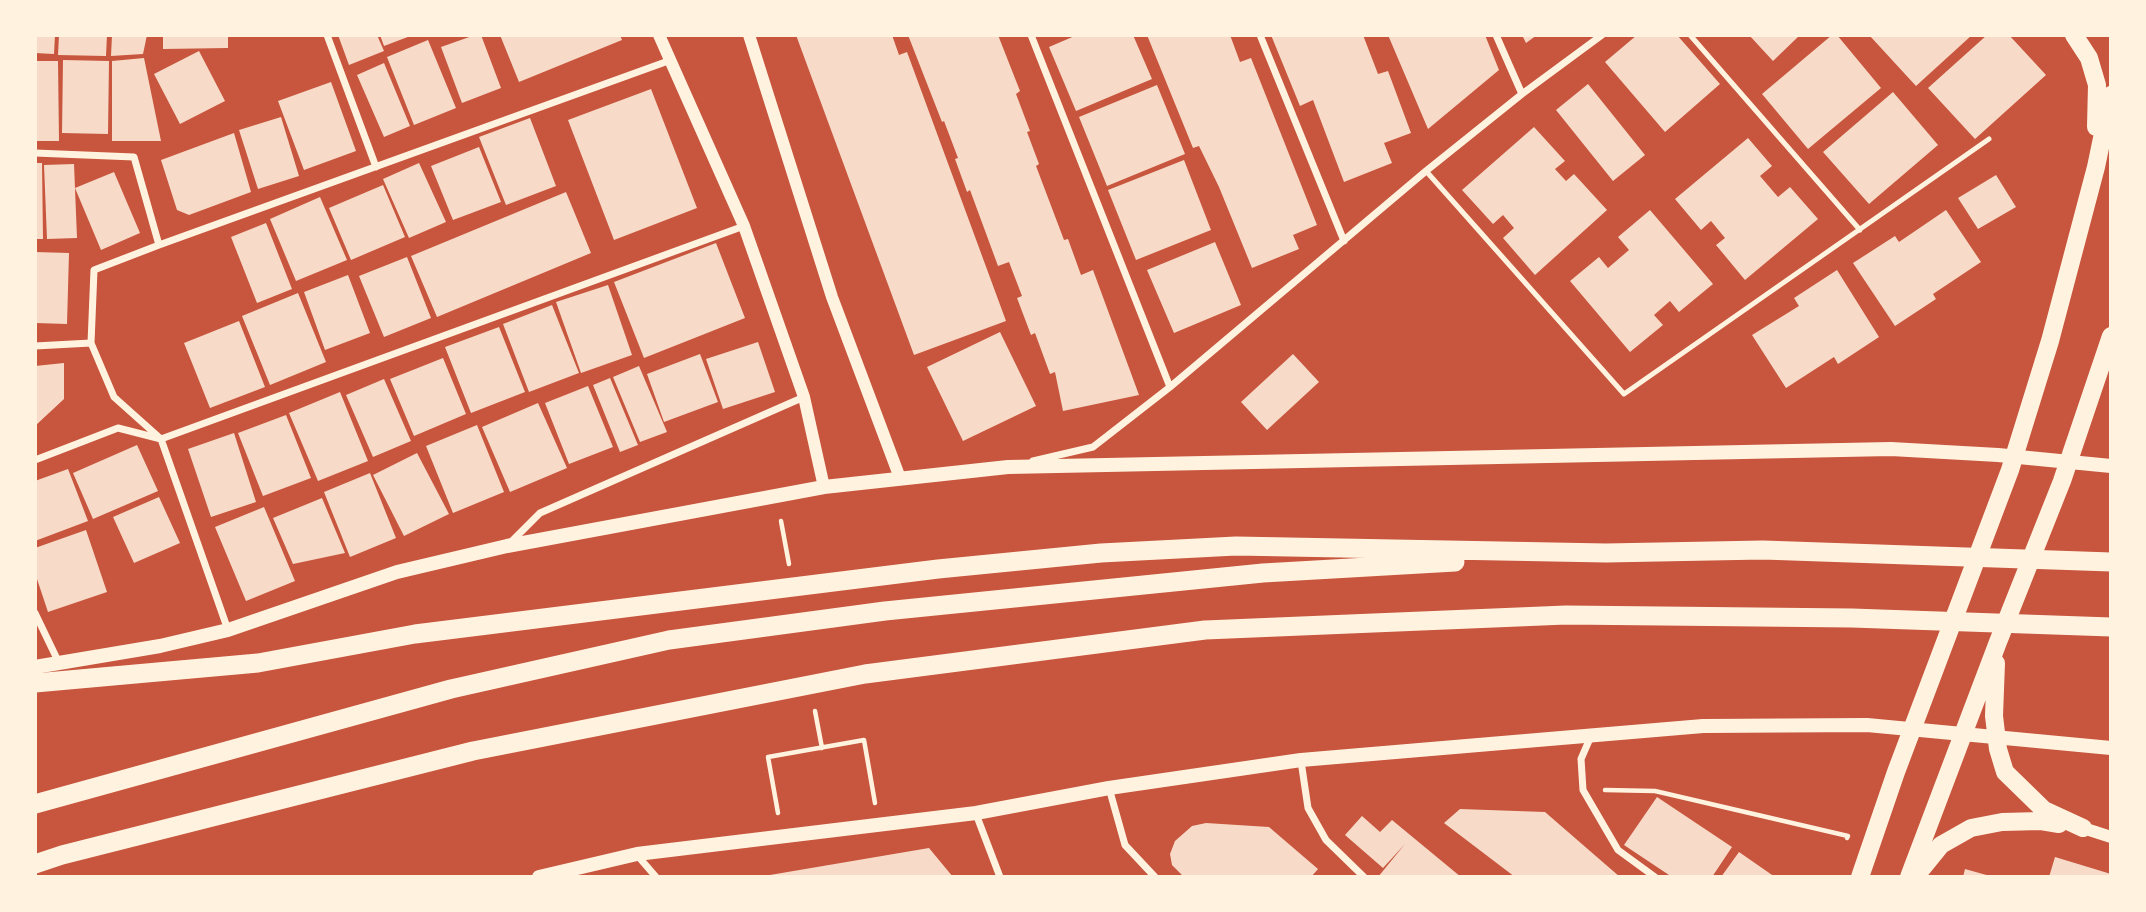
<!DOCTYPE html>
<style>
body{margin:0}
#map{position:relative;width:2146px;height:912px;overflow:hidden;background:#c8553d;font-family:Mulish,sans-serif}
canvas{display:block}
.frame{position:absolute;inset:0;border:37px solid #fff3e0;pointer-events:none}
</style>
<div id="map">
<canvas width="2146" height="912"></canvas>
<div class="frame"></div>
</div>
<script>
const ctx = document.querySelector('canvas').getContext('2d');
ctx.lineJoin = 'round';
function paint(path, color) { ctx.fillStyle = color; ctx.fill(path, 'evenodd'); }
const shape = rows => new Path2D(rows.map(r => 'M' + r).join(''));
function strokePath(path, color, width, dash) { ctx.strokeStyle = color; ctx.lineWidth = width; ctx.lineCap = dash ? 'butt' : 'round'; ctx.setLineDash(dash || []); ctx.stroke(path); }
paint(shape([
 [35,35,55,35,54,54,35,53],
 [59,35,107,35,106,56,58,55],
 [112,35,147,35,143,54,111,56],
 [163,35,228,35,228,48,163,49],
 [338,35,377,35,384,51,349,65],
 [380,35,413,35,384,46],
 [475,35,481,35,501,88,462,103,441,47],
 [500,35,620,35,622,40,519,82],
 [796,35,892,35,899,55,907,52,1006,321,914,355],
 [908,35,998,35,1020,91,1016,94,1030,131,1027,132,1039,164,1036,166,1064,240,1068,239,1081,275,1093,270,1139,395,1063,411,1055,372,1050,374,1035,333,1031,335,1017,298,1022,296,1009,262,998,266,970,190,967,192,955,159,958,158,944,121,942,122],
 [1077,35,1133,35,1152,79,1076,111,1049,47],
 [1147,35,1230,35,1240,62,1251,58,1317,225,1293,235,1299,249,1252,268,1219,187,1199,146,1193,148],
 [1271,35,1363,35,1378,74,1388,71,1411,133,1384,143,1392,163,1344,182,1313,100,1300,106],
 [1388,35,1485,35,1499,70,1428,129],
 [1522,35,1537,35,1526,43],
 [1637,35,1677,35,1720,84,1665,132,1605,62],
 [1749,35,1800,35,1773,61],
 [1832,35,1837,35,1881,88,1808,149,1762,94],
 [1872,35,1972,35,1916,86,1870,36],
 [1987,35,2009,35,2046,75,1975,139,1928,88],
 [428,40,456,108,414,125,387,57],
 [199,51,225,101,180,124,154,74],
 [144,58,161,141,112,141,112,61],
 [63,60,109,61,108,134,62,133],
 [35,61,58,61,59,141,35,141],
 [384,63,410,126,384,137,357,75],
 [331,82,356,151,304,170,278,101],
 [1588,84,1645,155,1613,181,1556,110],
 [1157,85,1185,154,1107,186,1079,117],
 [651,89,697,208,614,240,568,120],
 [1893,92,1938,145,1869,204,1823,152],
 [281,117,299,176,258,189,239,130],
 [530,118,556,186,506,205,479,137],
 [1534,127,1565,161,1555,169,1566,181,1574,174,1607,210,1535,275,1503,238,1514,228,1503,215,1493,224,1462,190],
 [234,133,251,192,189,215,177,210,161,160],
 [1748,138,1772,166,1760,176,1778,197,1790,187,1818,219,1745,280,1716,245,1725,238,1711,221,1701,230,1675,199],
 [479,147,501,202,453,220,431,166],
 [1184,160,1211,230,1136,260,1108,190],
 [35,163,42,163,43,239,35,239],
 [419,163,446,222,409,238,383,179],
 [74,164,77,238,47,239,44,165],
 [114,172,140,233,101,250,75,188],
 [1996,175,2016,207,1978,229,1958,198],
 [383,185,405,237,351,260,329,208],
 [566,192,591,253,437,317,411,256],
 [320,197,347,260,296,281,270,219],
 [1650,210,1713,284,1679,312,1670,301,1654,315,1663,325,1630,352,1570,281,1599,257,1608,268,1629,250,1618,237],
 [1946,210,1981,262,1933,294,1936,299,1895,326,1853,263,1895,236,1899,242],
 [266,223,292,289,257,303,231,237],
 [1215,242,1241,305,1174,333,1147,270],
 [716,243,745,318,644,358,614,282],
 [35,252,69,253,67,324,35,323],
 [407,257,431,318,384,337,359,276],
 [1837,270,1879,337,1838,364,1834,357,1786,388,1752,335,1799,306,1794,298],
 [348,275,370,333,325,350,304,292],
 [608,285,632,355,581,373,556,302],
 [298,293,326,362,270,385,242,316],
 [552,305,579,373,529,392,503,324],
 [239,321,265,387,210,408,184,343],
 [499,327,525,392,471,413,445,347],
 [1000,332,1036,406,963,441,927,367],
 [758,342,775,392,723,409,706,359],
 [700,354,718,402,664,422,647,374],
 [1293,354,1319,382,1267,430,1241,402],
 [443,358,466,414,414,436,390,379],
 [64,363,64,399,35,426,35,366],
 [639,366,667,432,640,442,613,377],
 [610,378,638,445,620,452,593,385],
 [384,379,411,441,373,457,346,395],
 [588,386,613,447,569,464,545,403],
 [340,392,368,461,318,481,289,413],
 [538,403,567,468,510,492,482,427],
 [286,415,311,478,263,496,238,433],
 [477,425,504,492,453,513,426,446],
 [234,433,256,502,211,517,188,449],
 [137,445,158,491,93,519,73,473],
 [417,453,449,514,404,536,373,475],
 [68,469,88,521,35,541,35,481],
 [370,473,396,538,350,557,324,492],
 [159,497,180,543,134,563,113,517],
 [322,498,345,553,293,564,273,518],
 [264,507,295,581,246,601,215,527],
 [86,530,107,592,48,612,35,573,35,548],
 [1657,797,1732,847,1712,877,1672,877,1624,845],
 [1460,809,1545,812,1620,877,1515,877,1444,823],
 [1362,816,1380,832,1392,820,1461,877,1378,877,1405,844,1383,868,1345,835],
 [1206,823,1269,827,1318,869,1311,877,1184,877,1172,865,1170,854,1175,841,1192,826],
 [929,848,953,877,765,877,764,876],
 [1739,852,1775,877,1721,877],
 [2055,857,2111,874,2111,877,2049,877],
 [1965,869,1990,876,1990,877,1963,877]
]), '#f7dbc8');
strokePath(shape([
 [781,521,789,564],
 [815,711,822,748],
 [1605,790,1655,791,1848,836,1847,838],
 [778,813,768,757,864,740,875,803]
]), '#fff3e0', 4.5);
strokePath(shape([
 [1690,35,1860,230],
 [1426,171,1624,394,1989,139]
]), '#fff3e0', 5);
strokePath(shape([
 [327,35,376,167],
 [1031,35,1170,387],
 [1260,35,1344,241],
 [1496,35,1522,94],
 [35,153,134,157,159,245],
 [35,346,91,343],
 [35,460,118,428,161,439,744,226],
 [1033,461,1093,447,1170,387,1426,171,1522,94,1602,35],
 [509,544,540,513,804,397],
 [35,613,59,663],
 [228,630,161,439,114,397,91,343,94,270,159,245,671,60],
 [1591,736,1581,759,1583,790,1618,850,1655,877],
 [1301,761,1308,808,1326,840,1364,877],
 [1109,788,1125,845,1155,877],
 [976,814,1000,877],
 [637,855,656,877]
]), '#fff3e0', 7);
strokePath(shape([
 [659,35,744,226,804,397,824,487],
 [749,35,832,297,900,478],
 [2083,828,2111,837]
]), '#fff3e0', 12);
strokePath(shape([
 [35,667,160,646,228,630,397,572,507,546,824,487,1008,467,1891,449,1998,455,2111,466],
 [539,877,637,854,976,813,1109,788,1301,760,1703,726,1867,725,2111,748]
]), '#fff3e0', 14);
strokePath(shape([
 [2074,35,2089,58,2097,85,2096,127],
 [1996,663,1994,716,1998,749,2005,772,2044,810,2083,828],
 [1860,877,1896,772,2010,470,2050,341,2096,167,2111,95],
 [1909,877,1998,642,2062,481,2111,336],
 [1915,877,1941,845,1971,828,2002,822,2041,821,2059,824]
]), '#fff3e0', 18);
strokePath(shape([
 [35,683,258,663,415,634,938,569,1101,553,1236,546,1606,553,1763,550,2111,562],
 [35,804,451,689,669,640,885,611,1263,573,1455,562],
 [35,864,62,855,473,751,865,674,1205,630,1566,615,1852,618,2111,627]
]), '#fff3e0', 19);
</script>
